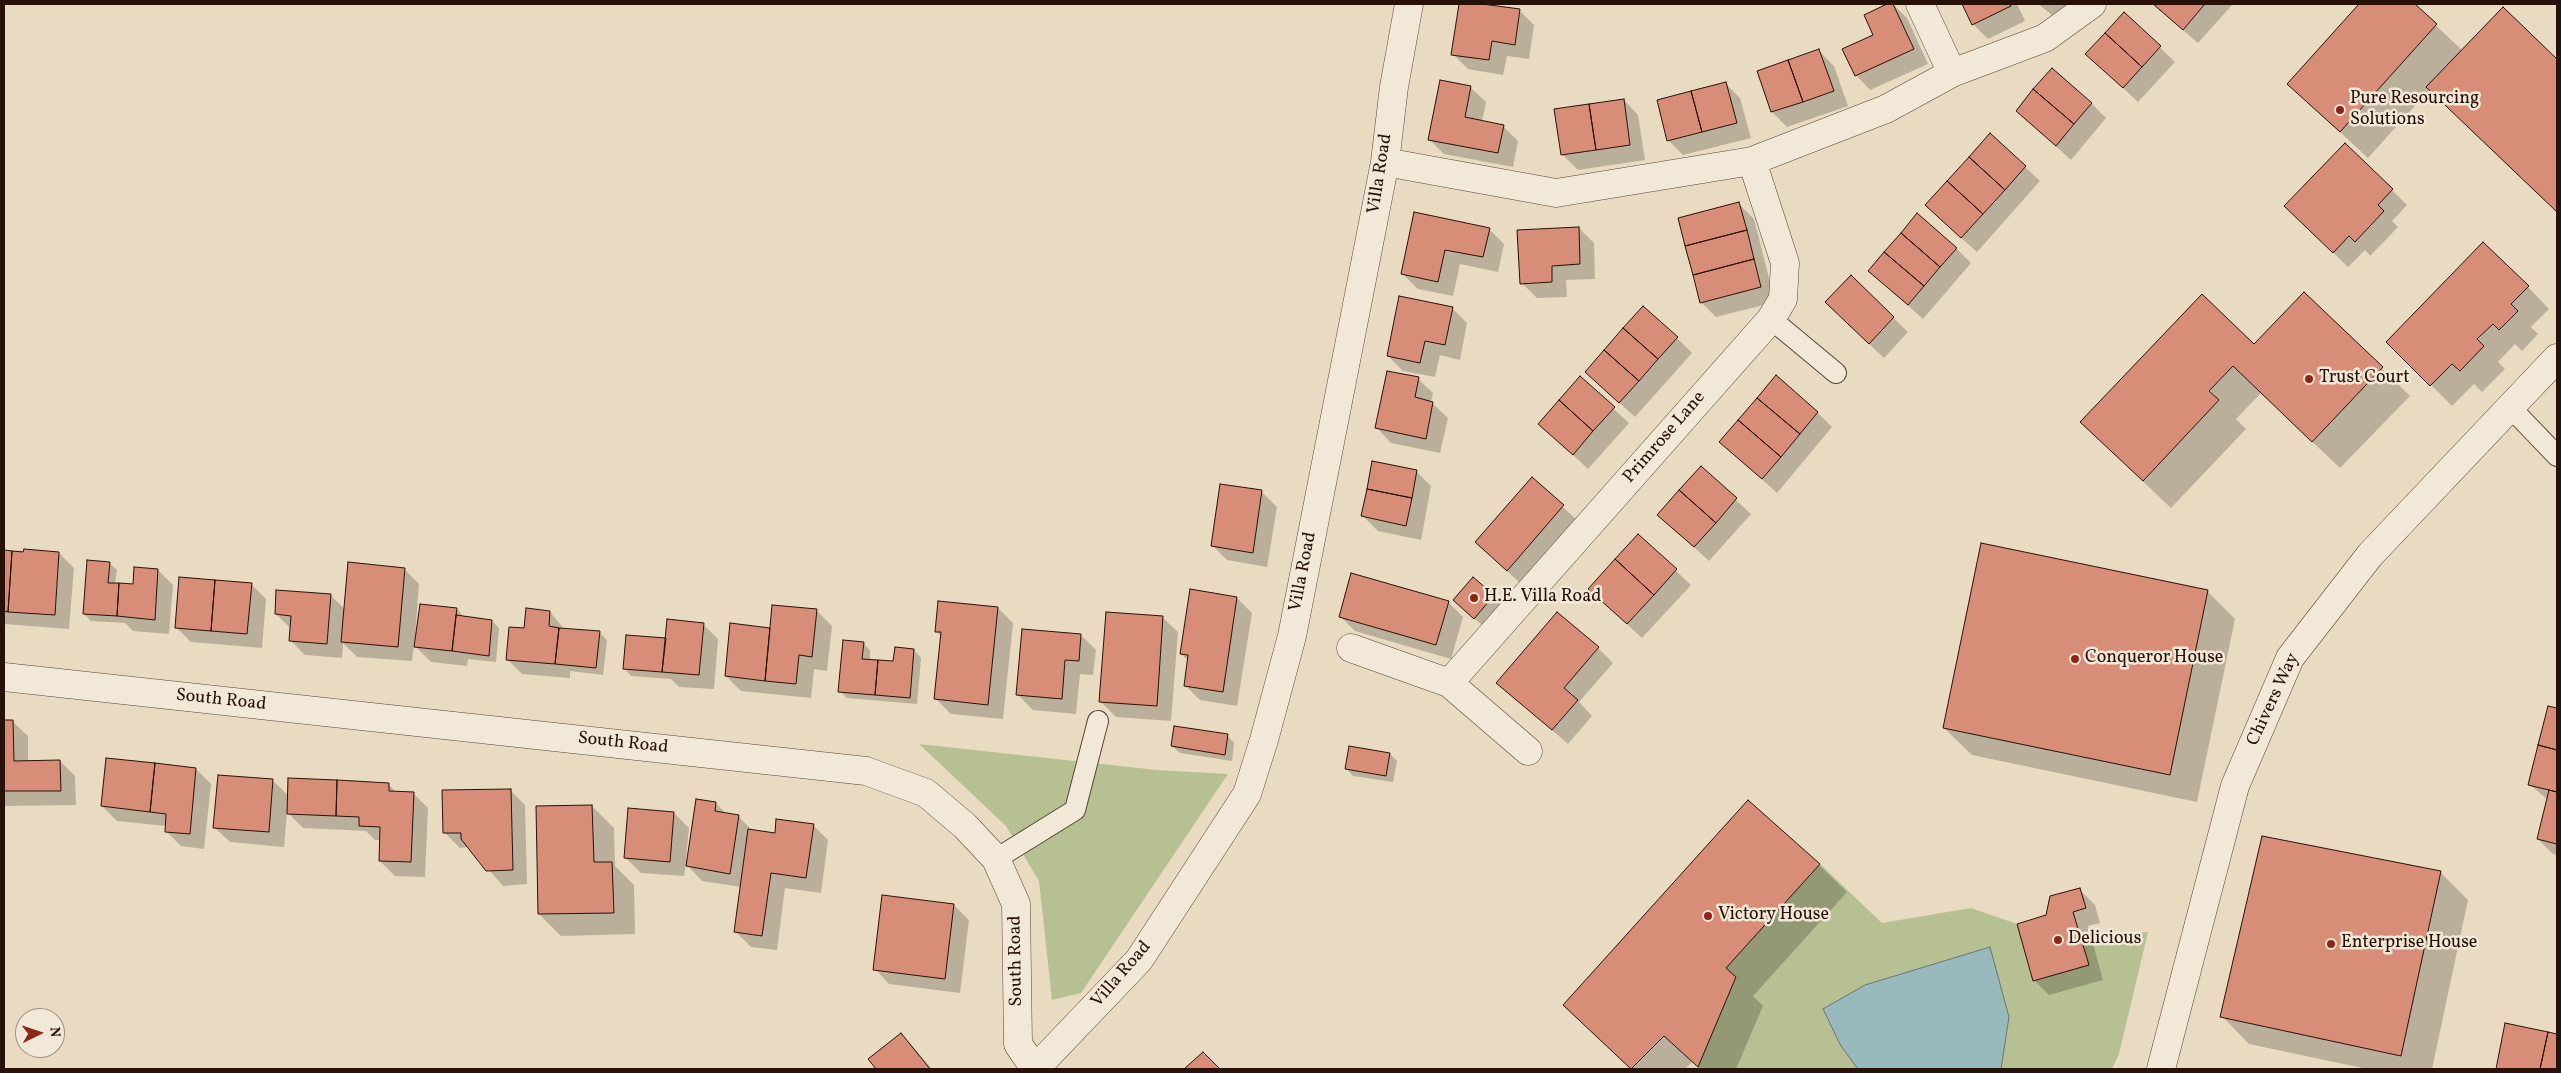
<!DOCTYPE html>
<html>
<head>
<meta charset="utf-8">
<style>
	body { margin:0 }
	#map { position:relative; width:2561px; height:1073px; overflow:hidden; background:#e9dbc1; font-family:Vollkorn,serif }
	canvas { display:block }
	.frame { position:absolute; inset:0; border:5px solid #271108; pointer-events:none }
	.north { position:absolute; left:15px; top:1008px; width:50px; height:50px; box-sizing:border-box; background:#f1e8d7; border:1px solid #a09284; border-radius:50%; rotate:86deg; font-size:14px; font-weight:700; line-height:20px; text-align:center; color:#271108 }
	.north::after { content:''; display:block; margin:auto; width:18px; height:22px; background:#8f2418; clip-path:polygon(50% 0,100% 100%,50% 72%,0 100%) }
</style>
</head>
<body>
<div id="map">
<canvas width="2561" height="1073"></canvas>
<div class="frame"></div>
<div class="north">N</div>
</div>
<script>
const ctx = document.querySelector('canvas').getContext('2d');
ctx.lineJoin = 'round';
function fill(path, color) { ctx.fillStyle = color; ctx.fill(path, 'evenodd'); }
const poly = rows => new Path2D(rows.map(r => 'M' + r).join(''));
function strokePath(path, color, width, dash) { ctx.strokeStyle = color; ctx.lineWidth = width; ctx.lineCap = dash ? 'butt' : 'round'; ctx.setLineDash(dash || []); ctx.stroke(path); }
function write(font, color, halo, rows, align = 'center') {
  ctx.font = font + ' Vollkorn,serif'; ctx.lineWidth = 5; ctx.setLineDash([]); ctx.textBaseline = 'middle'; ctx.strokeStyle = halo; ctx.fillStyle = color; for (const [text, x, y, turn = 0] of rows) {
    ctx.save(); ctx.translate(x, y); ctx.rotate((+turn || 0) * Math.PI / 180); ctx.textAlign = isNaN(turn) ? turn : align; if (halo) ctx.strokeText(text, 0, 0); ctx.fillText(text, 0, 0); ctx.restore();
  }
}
const green = poly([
	[919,744,1157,770,1228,774,1081,993,1052,1000,1039,881,1006,826],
	[1820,864,1882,923,1971,908,2017,924,2033,981,2089,965,2081,938,2148,932,2119,1054,2112,1069,1697,1069,1736,977,1726,968]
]);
const water = poly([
	[1990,947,2009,1017,2001,1069,1858,1069,1841,1046,1823,1009,1865,985,1990,947]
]);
const shadow = poly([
	[1460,4,1519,10,1534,25,1529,59,1507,56,1503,75,1468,69,1453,54],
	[1893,4,1907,18,1928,64,1870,90,1856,75,1874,35,1865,15],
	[1963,4,2017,4,2025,21,1988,39,1973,24],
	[2038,4,2069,4,2057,19],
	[2153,4,2233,4,2198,43],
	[2361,4,2413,4,2463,51,2503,9,2557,61,2557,212,2430,89,2368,158,2288,84],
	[2124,13,2175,62,2138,102,2102,68],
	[1819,51,1834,66,1848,106,1787,127,1772,112,1759,72],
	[1441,82,1471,88,1486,102,1482,122,1503,126,1518,141,1513,167,1444,154,1429,139],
	[1725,83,1740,98,1751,138,1683,155,1668,140],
	[1624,100,1638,115,1645,160,1578,170,1563,155,1556,110],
	[2092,104,2106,118,2071,160,2017,111],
	[1990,134,2040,181,1977,252,1941,220],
	[2345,144,2407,205,2392,221,2398,227,2370,256,2365,250,2348,267,2286,206],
	[1739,204,1754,219,1775,302,1716,317,1701,302],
	[1415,214,1489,229,1504,244,1498,272,1460,264,1453,296,1418,289,1403,274],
	[1579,228,1594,243,1595,279,1566,280,1567,297,1537,298,1522,283],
	[1956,248,1971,263,1923,319,1869,271],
	[1851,277,1908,332,1884,358,1841,317],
	[2528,287,2549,309,2531,327,2538,334,2522,351,2515,344,2498,362,2505,369,2482,392,2474,384,2452,406,2388,342],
	[2305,293,2410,396,2340,468,2261,393,2236,419,2246,429,2171,508,2109,449,2254,345],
	[1452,308,1467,323,1460,360,1440,355,1435,377,1403,371,1388,356],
	[1677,338,1692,353,1635,417,1601,386],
	[1580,378,1629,423,1588,469,1540,424],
	[1418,379,1433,393,1431,402,1448,418,1440,453,1391,443,1377,428],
	[1817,412,1832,427,1777,493,1721,442],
	[1701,468,1751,514,1709,561,1674,529],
	[1416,471,1431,486,1421,540,1378,531,1363,516],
	[1532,479,1578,521,1522,585,1476,542],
	[1221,485,1262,492,1277,507,1267,567,1227,560,1212,545],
	[1638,535,1691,585,1642,638,1604,603],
	[4,550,59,553,74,568,69,629,4,624],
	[109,563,117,570,115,584,134,586,158,570,173,585,169,634,133,631,125,623,91,621,84,614],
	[404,569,419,584,415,638,457,609,465,618,492,621,499,628,496,662,468,659,467,666,431,662,414,645,412,661,357,657,343,643,342,658,305,655,290,640,291,629,276,614,330,595,345,609],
	[1473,579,1501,603,1482,625,1462,608],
	[251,584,266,599,262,648,191,642,176,627],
	[2207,591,2235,619,2197,802,1972,755,1944,728],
	[1237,598,1252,613,1237,706,1200,700,1185,685,1189,661,1181,654],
	[1448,602,1463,617,1451,659,1355,631,1340,616],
	[998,608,1013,623,1003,719,951,714,936,699,942,637,936,631],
	[817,611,832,626,827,671,814,669,811,698,741,691,726,676,771,629],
	[550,612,564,629,600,633,607,640,603,675,570,671,570,678,522,674,507,659,525,629],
	[1163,618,1178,632,1171,721,1116,717,1101,702],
	[703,624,718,639,714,689,679,687,671,679,631,676,624,668,667,639],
	[1081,635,1096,650,1093,675,1080,674,1076,714,1033,710,1018,695],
	[863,643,870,650,870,660,894,662,914,650,921,658,917,704,847,698,840,691],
	[1598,648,1613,663,1579,702,1592,716,1568,744,1498,683],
	[2549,707,2557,709,2557,855,2553,854,2538,839,2548,800,2529,784],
	[4,722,13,722,28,736,28,762,60,761,75,776,76,805,4,806],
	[1227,735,1234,743,1232,761,1180,753,1172,746],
	[1390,754,1397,761,1393,782,1353,776,1346,768],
	[196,769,211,784,204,849,181,846,166,831,166,826,117,821,102,806],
	[273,781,289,796,388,784,397,793,413,793,428,808,425,877,395,876,380,861,381,840,375,840,366,831,303,828,287,812,284,847,230,842,215,828],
	[510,790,525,805,527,884,503,886,469,847,460,848,445,833],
	[716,803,727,815,738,816,753,831,776,834,813,825,828,840,821,893,785,888,777,950,751,947,736,932,742,887,702,881,686,864,684,876,641,873,626,858,674,813,689,828,686,859,688,859],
	[592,806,614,828,615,866,634,885,635,934,561,936,539,914],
	[1819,865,1847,892,1753,996,1763,1006,1736,1069,1700,1069,1692,1062,1685,1069,1631,1069,1592,1032],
	[2440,872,2468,900,2432,1069,2367,1069,2249,1044,2222,1016],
	[2080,890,2095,905,2100,923,2088,926,2103,980,2049,995,2034,980,2047,916],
	[954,905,969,920,960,993,889,984,875,969],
	[2506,1025,2557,1036,2557,1069,2497,1069],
	[901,1034,915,1049,932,1069,878,1069,870,1060]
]);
const building = poly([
	[1459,4,1482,4,1520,9,1515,45,1492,41,1489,60,1451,55,1459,4],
	[1887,4,1893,4,1914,49,1855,76,1842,49,1873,35,1864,15,1887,4],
	[1962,4,2010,4,2011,6,1972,25,1962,4],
	[2153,4,2203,4,2204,5,2183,30,2153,4],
	[2359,4,2415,4,2437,24,2340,132,2287,84,2359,4],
	[2503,7,2557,59,2557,212,2426,87,2503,7],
	[2124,12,2161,46,2142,67,2105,33,2124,12],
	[2105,33,2142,67,2123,88,2085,54,2105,33],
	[1819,49,1834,91,1803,102,1788,60,1819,49],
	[1788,60,1803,102,1771,112,1757,71,1788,60],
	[2052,68,2092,103,2074,124,2033,89,2052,68],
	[1440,80,1471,86,1465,117,1504,125,1498,153,1428,140,1440,80],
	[1726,82,1737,123,1702,132,1691,91,1726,82],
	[2033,89,2074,124,2056,146,2016,111,2033,89],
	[1691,91,1702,132,1667,141,1657,100,1691,91],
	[1624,99,1630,145,1596,150,1589,104,1624,99],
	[1589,104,1596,150,1561,155,1554,109,1589,104],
	[1990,133,2026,166,2005,190,1969,157,1990,133],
	[2345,143,2393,189,2378,205,2384,211,2355,242,2349,236,2333,253,2284,206,2345,143],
	[1969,157,2005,190,1983,214,1947,181,1969,157],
	[1947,181,1983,214,1961,238,1925,205,1947,181],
	[1739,202,1747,230,1685,246,1678,218,1739,202],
	[1414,212,1490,228,1483,257,1445,250,1438,282,1401,274,1414,212],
	[1917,213,1957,248,1940,267,1901,233,1917,213],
	[1579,227,1580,264,1552,266,1552,282,1520,284,1517,230,1579,227],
	[1747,230,1754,259,1693,275,1685,246,1747,230],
	[1901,233,1940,267,1924,286,1884,252,1901,233],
	[2483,242,2529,286,2511,304,2518,311,2499,330,2493,324,2477,339,2484,346,2460,371,2452,364,2430,386,2386,342,2483,242],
	[1884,252,1924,286,1908,305,1868,271,1884,252],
	[1754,259,1761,287,1700,303,1693,275,1754,259],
	[1851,275,1894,317,1869,344,1825,302,1851,275],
	[2304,292,2383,367,2312,442,2233,366,2209,391,2219,400,2143,481,2080,422,2202,294,2254,344,2304,292],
	[1399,296,1453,307,1445,345,1425,341,1420,363,1387,356,1399,296],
	[1643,306,1678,337,1658,359,1623,328,1643,306],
	[1623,328,1658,359,1639,381,1604,350,1623,328],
	[1604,350,1639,381,1619,403,1585,372,1604,350],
	[1387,371,1419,377,1415,397,1433,402,1426,439,1375,428,1387,371],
	[1776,375,1818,412,1800,434,1757,398,1776,375],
	[1580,376,1615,407,1593,431,1559,400,1580,376],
	[1757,398,1800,434,1781,457,1738,420,1757,398],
	[1559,400,1593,431,1573,455,1538,424,1559,400],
	[1738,420,1781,457,1762,479,1719,442,1738,420],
	[1372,461,1417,470,1412,498,1367,489,1372,461],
	[1701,466,1737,498,1716,523,1679,490,1701,466],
	[1532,477,1564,505,1507,571,1475,542,1532,477],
	[1220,484,1262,490,1253,553,1211,546,1220,484],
	[1367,489,1412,498,1406,526,1361,516,1367,489],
	[1679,490,1716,523,1694,547,1657,515,1679,490],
	[1638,534,1677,569,1654,595,1615,559,1638,534],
	[1981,543,2208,590,2170,775,1943,728,1981,543],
	[24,549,59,552,55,615,8,612,12,551,23,552,24,549],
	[4,550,12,551,8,612,4,611,4,550],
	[1615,559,1654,595,1627,624,1588,589,1615,559],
	[87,560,110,562,108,583,119,583,117,616,83,614,87,560],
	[348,562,405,568,398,647,341,642,348,562],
	[134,567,158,569,155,620,117,616,119,583,133,584,134,567],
	[1351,573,1449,601,1436,645,1339,617,1351,573],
	[179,577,215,580,211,631,175,628,179,577],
	[1473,577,1494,595,1474,619,1453,600,1473,577],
	[215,580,252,583,247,634,211,631,215,580],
	[1190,589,1237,597,1223,692,1184,686,1188,655,1180,654,1190,589],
	[276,590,331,594,327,644,289,641,291,616,275,614,276,590],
	[938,601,998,607,988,705,934,699,941,632,935,632,938,601],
	[420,604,457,608,452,651,414,647,420,604],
	[772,605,817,609,812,657,799,655,796,684,765,681,772,605],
	[526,608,550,611,549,626,559,628,555,664,506,660,509,627,524,628,526,608],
	[1106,612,1163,616,1157,706,1099,702,1106,612],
	[1557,612,1599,647,1564,688,1578,700,1552,730,1496,683,1557,612],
	[456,615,492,620,489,656,452,651,456,615],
	[667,619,704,623,699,675,662,672,667,619],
	[730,623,770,628,765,681,725,676,730,623],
	[559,628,600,631,596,668,555,664,559,628],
	[1022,629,1081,634,1079,661,1065,660,1062,699,1016,695,1022,629],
	[626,635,666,638,662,672,623,669,626,635],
	[843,640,864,642,862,659,878,660,875,695,838,692,843,640],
	[895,647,914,649,910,698,875,695,878,660,893,661,895,647],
	[2548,706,2557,708,2557,750,2538,745,2548,706],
	[4,720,13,720,14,761,60,760,61,791,4,791,4,720],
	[1174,726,1228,734,1225,755,1171,746,1174,726],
	[2538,745,2557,750,2557,792,2528,785,2538,745],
	[1349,746,1390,753,1386,776,1345,769,1349,746],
	[106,758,155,763,150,812,101,806,106,758],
	[155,763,196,768,190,834,165,832,166,814,150,812,155,763],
	[218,775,273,779,269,832,213,828,218,775],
	[288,778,337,780,336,816,287,814,288,778],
	[337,780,389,783,389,791,414,792,411,862,379,861,380,827,359,826,359,817,336,816,337,780],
	[511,789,513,870,486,871,461,839,461,833,443,833,442,790,511,789],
	[2549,790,2557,792,2557,844,2537,839,2549,790],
	[696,799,716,802,715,811,739,815,730,874,686,866,696,799],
	[1748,800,1820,864,1726,968,1736,977,1698,1067,1664,1036,1631,1069,1563,1005,1748,800],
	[592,805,594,862,612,862,614,913,538,914,536,806,592,805],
	[628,808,674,812,670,862,624,858,628,808],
	[776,819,814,824,806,878,771,873,762,936,734,932,748,829,775,833,776,819],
	[2262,836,2441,871,2401,1056,2220,1017,2262,836],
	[2080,888,2086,908,2073,912,2089,965,2033,981,2017,924,2046,915,2050,896,2080,888],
	[882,895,954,904,945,979,873,970,882,895],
	[2505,1023,2548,1032,2540,1069,2496,1069,2505,1023],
	[2548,1032,2557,1034,2557,1069,2540,1069,2548,1032],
	[901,1033,930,1069,876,1069,868,1059,901,1033],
	[1203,1052,1220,1069,1184,1069,1203,1052]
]);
const lane = poly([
	[1771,319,1836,373],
	[2511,408,2557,456],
	[996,859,1075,810,1098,721]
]);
const street = poly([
	[1920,4,1952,73],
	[1385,162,1556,193,1752,161,1886,109,1952,73,2045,38,2092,4],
	[1351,648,1449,683,1528,751],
	[4,677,866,771,926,793,965,826,996,859,1016,904,1018,1044,1035,1069],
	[1449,683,1771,319,1783,299,1785,263,1752,161],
	[1035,1069,1139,960,1247,794,1264,740,1292,636,1385,162,1394,87,1409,4],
	[2161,1069,2235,786,2290,658,2370,555,2557,358]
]);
const markers = [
	[2340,110,5,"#8f2418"],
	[2309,379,5,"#8f2418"],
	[1474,598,5,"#8f2418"],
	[2075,659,5,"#8f2418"],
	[1708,916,5,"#8f2418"],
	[2058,940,5,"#8f2418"],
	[2331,944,5,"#8f2418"]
];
const poiNames = [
	["Pure Resourcing",2350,100],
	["Solutions",2350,121],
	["Trust Court",2319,379],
	["H.E. Villa Road",1484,598],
	["Conqueror House",2085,659],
	["Victory House",1718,916],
	["Delicious",2068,940],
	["Enterprise House",2341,944]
];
const streetNames = [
	["Villa Road",1381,174,-81],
	["Primrose Lane",1665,438,-49],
	["Villa Road",1304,572,-79],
	["Chivers Way",2274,700,-65],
	["South Road",221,701,6],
	["South Road",623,744,6],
	["South Road",1017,961,-91],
	["Villa Road",1122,975,-49]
];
fill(green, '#b7c092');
fill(water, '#9ab9bc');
strokePath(water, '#6c7674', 1);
fill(shadow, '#0003');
fill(building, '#d88d78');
strokePath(building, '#271108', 1);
strokePath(lane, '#584436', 22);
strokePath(street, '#584436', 29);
strokePath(lane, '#f1e8d7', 20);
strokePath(street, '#f1e8d7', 28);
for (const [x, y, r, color] of markers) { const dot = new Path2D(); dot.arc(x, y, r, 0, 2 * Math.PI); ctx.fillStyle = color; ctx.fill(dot); strokePath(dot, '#f1e8d7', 2); }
write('18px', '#271108', '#f1e8d7', poiNames, 'left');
write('18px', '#271108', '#f1e8d7', streetNames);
</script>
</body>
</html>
